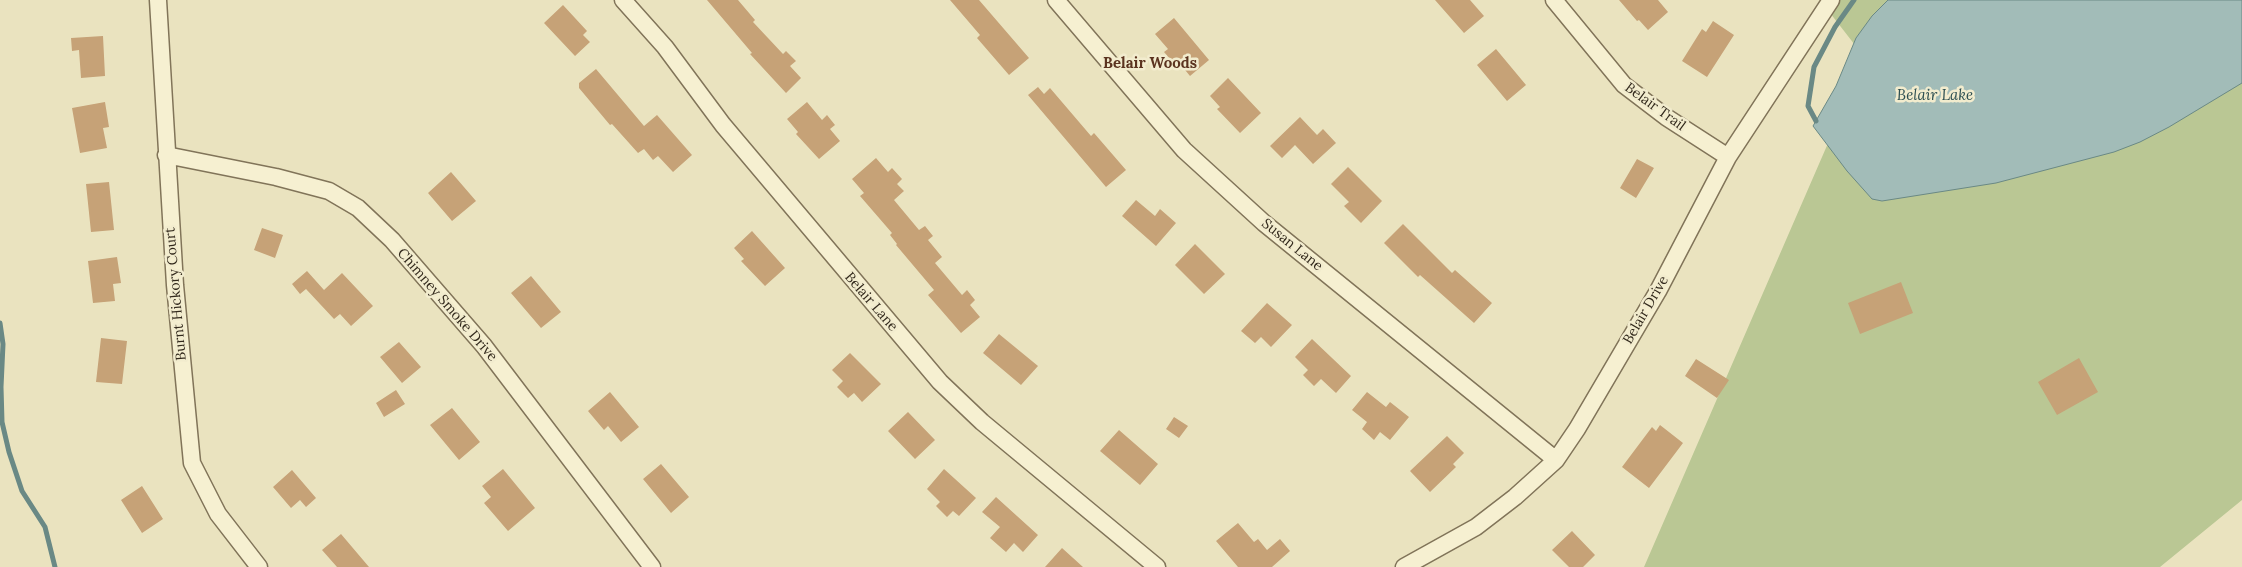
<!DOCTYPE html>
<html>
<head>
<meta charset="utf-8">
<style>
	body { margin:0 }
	canvas { display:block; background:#eae3bf }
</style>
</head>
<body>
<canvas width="2242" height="567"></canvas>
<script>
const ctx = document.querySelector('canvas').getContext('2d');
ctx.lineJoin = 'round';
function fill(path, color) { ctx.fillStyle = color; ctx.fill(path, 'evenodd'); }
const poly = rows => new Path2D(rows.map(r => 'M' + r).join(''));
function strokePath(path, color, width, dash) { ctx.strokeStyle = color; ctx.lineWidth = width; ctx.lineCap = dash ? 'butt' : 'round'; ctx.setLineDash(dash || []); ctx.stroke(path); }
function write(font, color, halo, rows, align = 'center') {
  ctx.font = font + ' Lora,serif'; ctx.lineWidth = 5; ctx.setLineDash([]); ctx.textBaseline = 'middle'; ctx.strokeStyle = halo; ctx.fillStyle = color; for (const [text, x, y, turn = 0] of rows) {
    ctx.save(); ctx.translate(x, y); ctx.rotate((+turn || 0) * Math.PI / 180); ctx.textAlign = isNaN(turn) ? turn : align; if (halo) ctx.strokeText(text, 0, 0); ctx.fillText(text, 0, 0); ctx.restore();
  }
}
const green = poly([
	[1820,0,2242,0,2242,500,2160,567,1644,567,1865,58]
]);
const water = poly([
	[1888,0,2242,0,2242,83,2169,127,2140,142,2114,152,1996,183,1882,201,1872,199,1847,171,1813,126,1836,86,1856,38,1872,16,1888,0]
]);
const stream = poly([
	[1816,121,1808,106,1814,67,1835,27,1854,0],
	[0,323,3,344,1,387,2,422,9,452,22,491,45,527,55,567]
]);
const building = poly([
	[707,0,738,0,755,20,753,22,783,54,786,51,796,61,790,66,801,78,786,93,750,54,752,53],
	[950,0,979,0,1029,58,1009,75,977,38,980,35],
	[1435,0,1470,0,1484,16,1464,33],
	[1619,0,1658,0,1668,12,1648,30,1639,20,1637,21],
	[563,5,587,31,583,35,590,42,575,56,544,23],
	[1174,18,1209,60,1190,76,1181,65,1178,68,1164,52,1168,49,1155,34],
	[1713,21,1734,35,1707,77,1682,61,1702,29,1706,32],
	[103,36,105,76,81,78,79,50,72,51,71,38],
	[1496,49,1526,85,1507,101,1477,65],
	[596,69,644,126,657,115,692,155,673,172,658,156,653,160,644,149,638,153,612,124,610,125,579,88,579,83],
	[1228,78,1261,113,1240,133,1217,109,1220,107,1210,96],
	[1038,87,1044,94,1050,88,1091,136,1094,133,1126,170,1106,187,1028,95],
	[105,102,109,127,103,128,107,148,80,153,72,108],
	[807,102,822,120,827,115,835,125,830,129,840,141,819,159,796,134,798,132,787,119],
	[1300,117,1317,135,1323,129,1336,143,1313,164,1295,145,1282,158,1270,146],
	[876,158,888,172,892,168,902,179,897,184,904,191,894,200,919,230,925,226,933,236,928,240,942,257,935,263,962,295,967,290,975,300,970,305,980,317,961,333,928,295,934,290,896,245,897,244,890,235,892,233,860,196,864,193,852,179],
	[1637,159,1654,168,1636,198,1620,188],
	[1348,167,1382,201,1361,223,1344,206,1349,202,1331,184],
	[451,172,476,201,452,221,428,193],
	[109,182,114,230,91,232,86,184],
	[1136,200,1155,216,1160,209,1176,223,1156,246,1122,216],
	[1403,224,1452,273,1455,270,1492,303,1474,323,1420,275,1418,277,1384,243],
	[262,228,283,235,275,258,254,250],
	[752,231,785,268,765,286,741,261,744,259,734,248],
	[1195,244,1225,274,1204,294,1175,265],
	[117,257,121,283,113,284,115,301,93,303,88,261],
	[307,271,324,290,342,273,373,306,351,326,340,314,334,319,306,289,300,294,292,284],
	[531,276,561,312,541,328,511,293],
	[1901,282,1913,313,1860,334,1848,303],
	[1267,303,1292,325,1271,347,1261,337,1255,343,1241,331],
	[999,334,1038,366,1021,385,983,353],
	[101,338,127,341,122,384,96,382],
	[1312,339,1351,376,1336,393,1321,379,1314,386,1303,375,1308,370,1295,357],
	[399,342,421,367,402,383,380,357],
	[850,353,881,384,862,402,854,393,848,398,837,387,843,381,832,370],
	[2079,358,2098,392,2057,415,2038,382],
	[1696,359,1729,380,1717,398,1685,376],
	[396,390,405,404,384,417,376,403],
	[610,392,639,427,621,442,608,426,604,430,588,411],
	[1367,392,1386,407,1390,402,1409,417,1390,440,1380,432,1374,440,1362,429,1367,422,1352,410],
	[452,408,480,442,459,460,430,425],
	[908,412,935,440,915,459,888,431],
	[1174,417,1188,426,1179,438,1166,429],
	[1660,425,1683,443,1649,488,1622,467,1652,427,1656,431],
	[1119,430,1158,464,1140,485,1100,451],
	[1447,436,1464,453,1453,464,1456,467,1430,492,1410,471],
	[661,464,689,497,671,513,643,479],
	[503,469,535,508,508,531,484,503,491,497,482,486],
	[944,469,976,498,959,516,953,511,947,517,936,506,940,502,927,489],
	[292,470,316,498,306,507,300,500,291,508,273,487],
	[142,486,163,519,142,533,121,500],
	[996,497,1038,535,1023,552,1014,543,1006,552,990,538,1000,527,982,512],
	[1238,523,1254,542,1258,539,1267,550,1280,539,1290,551,1272,567,1238,567,1216,541],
	[1572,531,1595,555,1583,567,1569,567,1552,550],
	[341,534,369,567,337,567,322,550],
	[1062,548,1083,567,1045,567]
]);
const minor = poly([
	[158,0,175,285,192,463,218,514,259,567],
	[623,0,665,47,723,125,940,382,982,422,1157,567],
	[1056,0,1184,150,1264,223,1556,460],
	[1554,0,1624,85,1666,117,1728,157],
	[166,155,276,177,329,191,358,208,392,240,484,346,652,567],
	[1404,567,1476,527,1515,497,1556,460,1577,429,1658,291,1728,157,1831,0]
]);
const streetNames = [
	["Belair Trail",1655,107,36],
	["Susan Lane",1292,245,39],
	["Burnt Hickory Court",176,294,-95],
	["Belair Lane",871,302,49],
	["Chimney Smoke Drive",447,305,49],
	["Belair Drive",1646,310,-60]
];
const neighbourhoodNames = [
	["Belair Woods",1150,64]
];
const waterNames = [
	["Belair Lake",1935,96]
];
fill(green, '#bac794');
fill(water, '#a2bcb8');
strokePath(water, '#6a8985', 1);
strokePath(stream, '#6a8985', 5);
fill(building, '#c6a277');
strokePath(minor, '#817459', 19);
strokePath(minor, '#f6f0d1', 16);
write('14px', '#32291c', '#f2ecce', streetNames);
write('bold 15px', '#5b331f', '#f2ecce', neighbourhoodNames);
write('italic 15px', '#2c4e51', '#f2ecce', waterNames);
</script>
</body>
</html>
